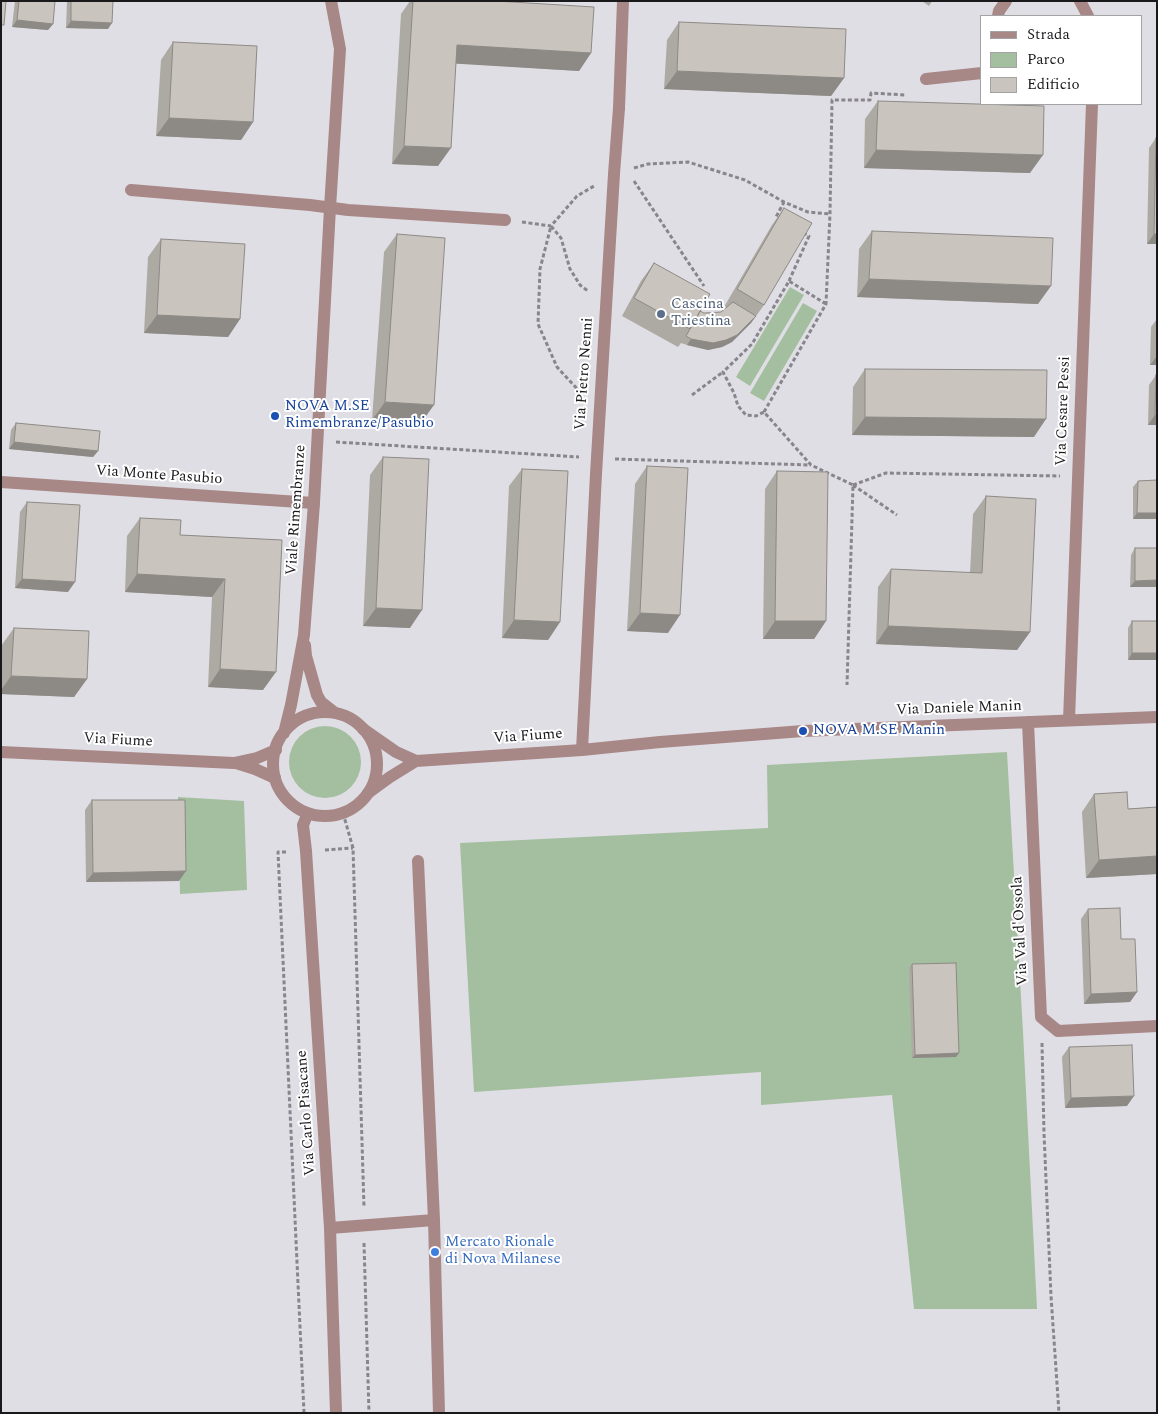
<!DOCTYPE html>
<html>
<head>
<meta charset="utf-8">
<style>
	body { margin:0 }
	#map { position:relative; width:1158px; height:1414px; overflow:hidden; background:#e0dee5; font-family:Spectral,serif }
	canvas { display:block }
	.frame { position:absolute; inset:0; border:2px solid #19181b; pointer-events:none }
	.legend { position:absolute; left:980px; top:15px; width:162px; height:90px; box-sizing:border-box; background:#fff; border:1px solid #a3a3a4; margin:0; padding:6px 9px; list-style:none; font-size:15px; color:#19181b }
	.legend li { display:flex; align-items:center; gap:10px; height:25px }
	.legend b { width:25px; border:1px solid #a3a3a4 }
</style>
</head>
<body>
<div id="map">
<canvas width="1158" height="1414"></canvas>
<div class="frame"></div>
<ul class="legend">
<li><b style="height:6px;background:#a88787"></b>Strada</li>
<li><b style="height:14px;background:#a3bf9f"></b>Parco</li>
<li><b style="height:14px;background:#c9c4be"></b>Edificio</li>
</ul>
</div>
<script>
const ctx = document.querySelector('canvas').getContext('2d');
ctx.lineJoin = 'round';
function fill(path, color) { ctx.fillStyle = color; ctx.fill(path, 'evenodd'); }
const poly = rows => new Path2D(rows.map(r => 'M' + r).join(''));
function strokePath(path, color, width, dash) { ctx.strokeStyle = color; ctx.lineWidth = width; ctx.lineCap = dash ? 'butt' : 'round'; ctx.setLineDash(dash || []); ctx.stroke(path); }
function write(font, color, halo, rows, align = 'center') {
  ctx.font = font + ' Spectral,serif'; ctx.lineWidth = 4; ctx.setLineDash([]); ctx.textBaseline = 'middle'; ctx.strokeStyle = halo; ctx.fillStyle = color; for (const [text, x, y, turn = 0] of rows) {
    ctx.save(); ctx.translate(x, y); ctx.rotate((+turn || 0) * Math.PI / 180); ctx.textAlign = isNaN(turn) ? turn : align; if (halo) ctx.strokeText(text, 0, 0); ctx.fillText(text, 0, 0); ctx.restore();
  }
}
const green = poly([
	[790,287,804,295,750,386,736,377],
	[803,303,817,311,764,401,750,393],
	'289 762a36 36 0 1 1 72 0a36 36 0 1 1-72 0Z',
	[1007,752,1023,1032,1037,1309,914,1309,892,1095,761,1105,761,1072,474,1092,460,843,768,828,767,765],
	[178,797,244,801,247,890,180,894]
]);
const path = poly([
	[634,168,648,164,688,162,745,180,784,202,808,212,830,214],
	[634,181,704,286],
	[781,220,776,217,784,202],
	[522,222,551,226,577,196,594,186],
	[789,281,809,236,803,233],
	[826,304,789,281,752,344,723,372,734,393,738,406,746,415,756,416,764,412,811,465,853,485,847,685],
	[581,393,557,367,538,324,540,269,551,226,561,238,570,269,580,285,588,291],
	[692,395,723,372],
	[764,412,826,304,830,214,832,100,870,100,871,93,905,95],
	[336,442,579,457],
	[615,459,811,465],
	[853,485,886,473,1060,476],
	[853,485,897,515],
	[343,813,353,848,364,1207],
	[325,850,353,848],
	[286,852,278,852,304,1413],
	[1042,1043,1044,1133,1051,1296,1059,1413],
	[364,1243,369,1413]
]);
const service = poly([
	[131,190,310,205,348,210,505,220],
	[418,861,434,1220,439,1413],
	[330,1228,434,1220]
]);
const pedestrian = poly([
	[596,474,614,174,619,108]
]);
const minor = poly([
	[1080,1,1088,16],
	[998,16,999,11,1006,1],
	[926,79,982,73],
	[619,108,623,1],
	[1,482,314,503],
	[1069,720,1092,104],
	[1028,722,1041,1017,1058,1031,1157,1026],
	[363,729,396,752,416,761],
	[582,750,596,474],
	[1,752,234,763,257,758,276,750],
	[236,763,255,769,275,778],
	[368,793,390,777,416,761,582,750,660,742,803,731,1157,717]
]);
const tertiary = poly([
	[305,645,306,656,317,695,321,702,335,713],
	'273 764a52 52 0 1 1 104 0a52 52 0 1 1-104 0Z',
	[284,733,291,705,304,635,314,503,330,208,340,49,331,1],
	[308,813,303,825,306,851,330,1228,336,1413]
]);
const wall = poly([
	[15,1,55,1,53,24,48,30,12,27],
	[67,1,113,1,108,29,66,28],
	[410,1,496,1,591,53,579,71,456,63,438,166,392,164,401,14],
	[922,1,932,1,929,6],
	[679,22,844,78,831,96,664,89,667,40],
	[173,42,253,122,241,140,156,136,161,60],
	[878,101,1030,173,864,168,865,119],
	[1156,138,1157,244,1147,244,1149,148],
	[784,208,764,305,751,323,732,342,722,347,708,350,687,345,681,343,678,347,622,316,641,281,654,263,700,311,704,313,721,312,726,308,724,307,772,225],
	[872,231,1038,304,857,297,859,249],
	[397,234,421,423,372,420,384,252],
	[161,239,240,319,228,337,144,333,148,257],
	[1157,319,1157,365,1150,365,1151,327],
	[865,369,1034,437,852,435,853,387],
	[1156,375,1157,425,1148,425,1149,385],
	[16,423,98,451,93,457,9,449,11,430],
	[383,457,410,628,363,626,370,475],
	[647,466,668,633,627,631,635,484],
	[522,469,560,622,548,640,502,638,509,486],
	[777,471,826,621,814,639,763,639,765,489],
	[1157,480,1157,519,1133,519,1133,487,1138,481],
	[986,496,1030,632,1017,650,876,644,878,587,891,569,970,573,973,514],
	[27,502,68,592,15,588,20,512],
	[140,518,180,535,282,540,263,690,208,687,212,597,125,592,127,536],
	[1135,548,1157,548,1157,587,1130,587,1131,555],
	[1132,621,1157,621,1128,660,1128,628],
	[14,628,87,679,74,697,1,694,1,646],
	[1094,794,1128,809,1157,807,1157,874,1086,878,1082,812],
	[92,800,179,881,86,882,85,810],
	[1088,909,1121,939,1137,992,1130,1002,1084,1004,1081,919],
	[912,964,959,1053,956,1057,912,1058,909,968],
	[1069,1047,1127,1106,1065,1108,1062,1057]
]);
const shadedWall = poly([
	[17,20,53,24,48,30,12,27],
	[71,21,112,23,108,29,66,28],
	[457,45,591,53,579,71,445,63],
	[677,71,844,78,831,96,664,89],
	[169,118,253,122,241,140,156,136],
	[404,146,451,148,438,166,392,164],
	[876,150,1043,155,1030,173,864,168],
	[1154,234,1157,234,1157,244,1147,244],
	[869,279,1051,286,1038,304,857,297],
	[157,315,240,319,228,337,144,333],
	[756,316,751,323,732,342,722,347,708,350,687,345,691,339],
	[1157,356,1157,365,1150,365],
	[385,402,434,405,421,423,372,420],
	[1155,415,1157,415,1157,425,1148,425],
	[865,417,1046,419,1034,437,852,435],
	[14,442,98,451,93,457,9,449],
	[1137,513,1157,513,1157,519,1133,519],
	[137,574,225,579,212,597,125,592],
	[22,579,75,582,68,592,15,588],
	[1157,580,1157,587,1130,587,1135,581],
	[376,608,422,610,410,628,363,626],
	[640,613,680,615,668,633,627,631],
	[514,620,560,622,548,640,502,638],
	[775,621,826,621,814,639,763,639],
	[888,626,1030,632,1017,650,876,644],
	[1132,653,1157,653,1157,660,1128,660],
	[220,669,276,672,263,690,208,687],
	[11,676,87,679,74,697,1,694,1,690],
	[1157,856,1157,874,1086,878,1099,860],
	[186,871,179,881,86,882,93,873],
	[1137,992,1130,1002,1084,1004,1091,994],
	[959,1053,956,1057,912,1058,915,1055],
	[1134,1096,1127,1106,1065,1108,1071,1098]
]);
const building = poly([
	[1,1,6,1,4,25,1,25,1,1],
	[19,1,55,1,53,24,17,20,19,1],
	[71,1,113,1,112,23,71,21,71,1],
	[413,1,496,1,594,7,591,53,457,45,451,148,404,146,413,1],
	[679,22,846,29,844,78,677,71,679,22],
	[173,42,257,46,253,122,169,118,173,42],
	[878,101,1044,106,1043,155,876,150,878,101],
	[1156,138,1157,138,1157,234,1154,234,1156,138],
	[784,208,812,223,764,305,737,289,784,208],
	[872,231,1053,238,1051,286,869,279,872,231],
	[397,234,445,238,434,405,385,402,397,234],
	[161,239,245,244,240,319,157,315,161,239],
	[654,263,710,294,690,329,634,298,654,263],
	[733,302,756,316,737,335,726,340,713,343,691,339,686,336,690,329,700,311,704,313,721,312,733,302],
	[865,369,1047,370,1046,419,865,417,865,369],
	[1156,375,1157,375,1157,415,1155,415,1156,375],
	[16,423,100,431,98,451,14,442,16,423],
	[383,457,429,459,422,610,376,608,383,457],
	[647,466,688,468,680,615,640,613,647,466],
	[522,469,568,471,560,622,514,620,522,469],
	[777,471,828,472,826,621,775,621,777,471],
	[1157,480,1157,513,1137,513,1138,481,1157,480],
	[986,496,1036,499,1030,632,888,626,891,569,982,573,986,496],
	[27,502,80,505,75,582,22,579,27,502],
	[140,518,181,520,180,535,282,540,276,672,220,669,225,579,137,574,140,518],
	[1135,548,1157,548,1157,580,1135,581,1135,548],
	[1132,621,1157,621,1157,653,1132,653,1132,621],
	[14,628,89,631,87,679,11,676,14,628],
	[1127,792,1128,809,1157,807,1157,856,1099,860,1094,794,1127,792],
	[92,800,185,800,186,871,93,873,92,800],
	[1120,908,1121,939,1135,939,1137,992,1091,994,1088,909,1120,908],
	[956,963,959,1053,915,1055,912,964,956,963],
	[1132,1045,1134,1096,1071,1098,1069,1047,1132,1045]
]);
const markers = [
	[661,314,5,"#5c6f8a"],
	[275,416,5,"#1a4fb4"],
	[803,731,5,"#1a4fb4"],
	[435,1252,5,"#3f7fe0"]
];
const serviceNames = [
	["Cascina",671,305],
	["Triestina",671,322]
];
const streetNames = [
	["Via Pietro Nenni",585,374,-86],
	["Via Cesare Pessi",1064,411,-88],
	["Via Monte Pasubio",159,476,4],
	["Viale Rimembranze",297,510,-86],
	["Via Daniele Manin",959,709,-2],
	["Via Fiume",528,737,-4],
	["Via Fiume",118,741,3],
	["Via Val d'Ossola",1021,931,-93],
	["Via Carlo Pisacane",307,1113,-94]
];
const transitNames = [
	["NOVA M.SE",285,407],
	["Rimembranze/Pasubio",285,424],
	["NOVA M.SE Manin",813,731]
];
const shopNames = [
	["Mercato Rionale",445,1243],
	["di Nova Milanese",445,1260]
];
fill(green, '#a3bf9f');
strokePath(path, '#88868c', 3, [4, 2.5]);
strokePath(service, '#a88787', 12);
strokePath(pedestrian, '#a88787', 12);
strokePath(minor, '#a88787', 12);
strokePath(tertiary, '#a88787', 12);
fill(wall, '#ada9a3');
fill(shadedWall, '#8d8985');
fill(building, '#c9c4be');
strokePath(building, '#8d8985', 1);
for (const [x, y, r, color] of markers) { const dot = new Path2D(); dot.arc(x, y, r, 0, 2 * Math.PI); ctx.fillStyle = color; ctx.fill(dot); strokePath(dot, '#fff', 2); }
write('15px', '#4e5e75', '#fff', serviceNames, 'left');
write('15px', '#19181b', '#fff', streetNames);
write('15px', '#164399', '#fff', transitNames, 'left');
write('15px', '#366cbe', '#fff', shopNames, 'left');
</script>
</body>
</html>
